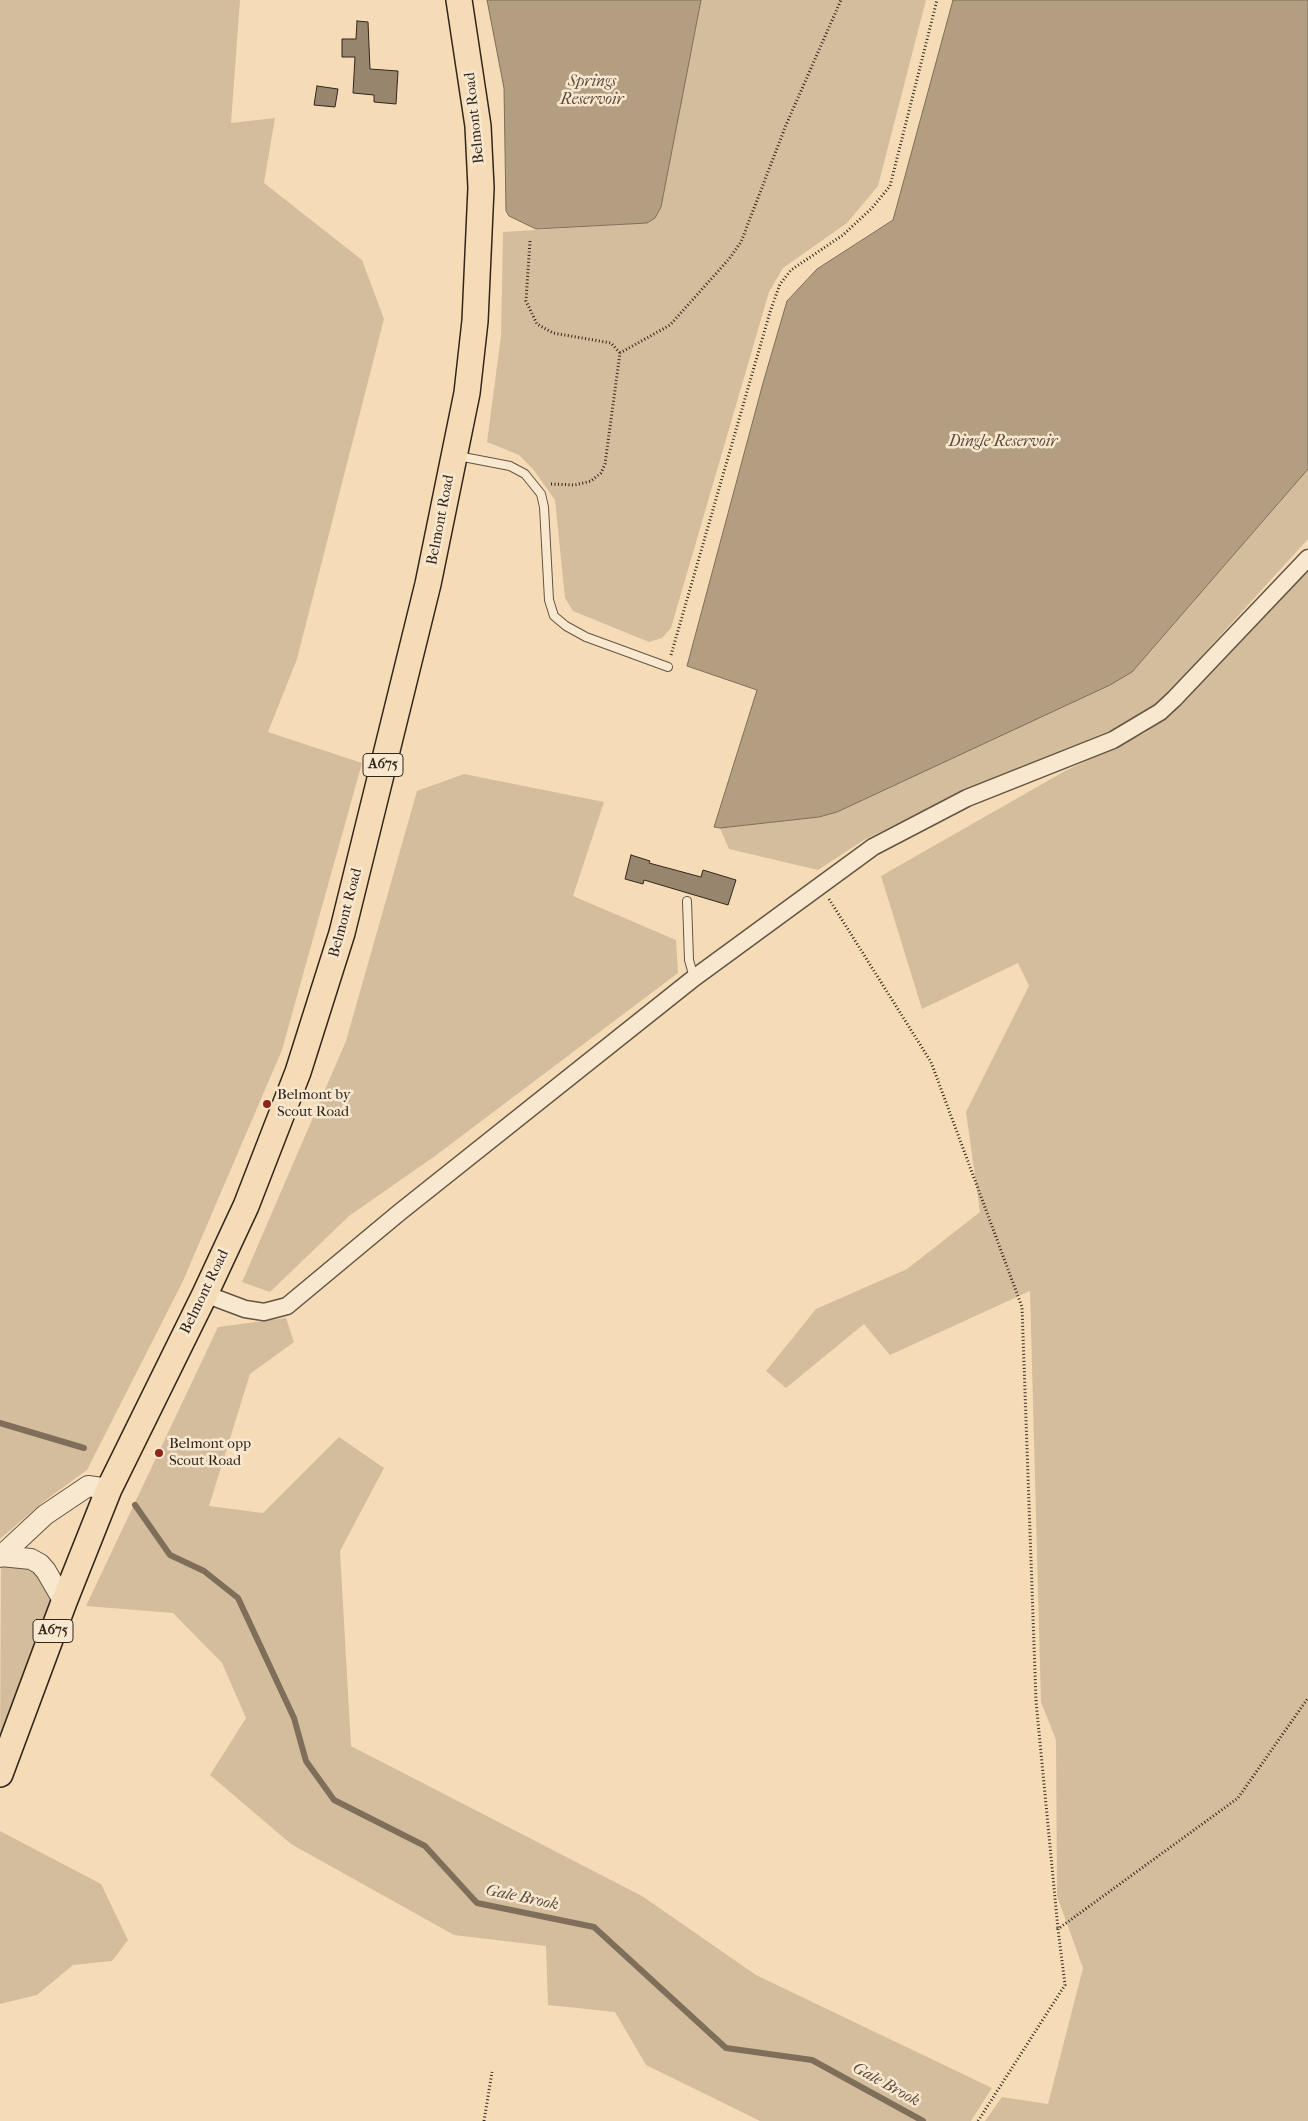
<!DOCTYPE html>
<html>
<head>
<meta charset="utf-8">
<style>
	body { margin:0 }
	canvas { display:block; background:#f5dcb7 }
</style>
</head>
<body>
<canvas width="1308" height="2121"></canvas>
<script>
const ctx = document.querySelector('canvas').getContext('2d');
ctx.lineJoin = 'round';
function fill(path, color) { ctx.fillStyle = color; ctx.fill(path, 'evenodd'); }
const poly = rows => new Path2D(rows.map(r => 'M' + r).join(''));
function strokePath(path, color, width, dash) { ctx.strokeStyle = color; ctx.lineWidth = width; ctx.lineCap = dash ? 'butt' : 'round'; ctx.setLineDash(dash || []); ctx.stroke(path); }
function write(font, color, halo, rows, align = 'center') {
  ctx.font = font + ' "IM FELL French Canon",serif'; ctx.lineWidth = 5; ctx.setLineDash([]); ctx.textBaseline = 'middle'; ctx.strokeStyle = halo; ctx.fillStyle = color; for (const [text, x, y, turn = 0] of rows) {
    ctx.save(); ctx.translate(x, y); ctx.rotate((+turn || 0) * Math.PI / 180); ctx.textAlign = isNaN(turn) ? turn : align; if (halo) ctx.strokeText(text, 0, 0); ctx.fillText(text, 0, 0); ctx.restore();
  }
}
const green = poly([
	[0,0,240,0,231,123,275,118,264,183,362,260,384,319,297,659,268,732,362,763,282,1050,183,1281,87,1470,43,1502,0,1539],
	[701,0,926,0,878,186,847,223,783,268,769,292,671,628,662,638,649,642,573,611,565,598,555,500,533,469,519,455,487,442,501,336,503,232,647,223,655,218,661,207],
	[1308,469,1308,539,1158,704,1119,727,970,788,864,840,818,870,729,849,720,828,819,817,837,812,1132,672],
	[1308,570,1308,2121,985,2121,1002,2097,1048,2104,1083,1968,1057,1896,1056,1740,1041,1702,1030,1291,890,1355,864,1324,786,1388,766,1371,816,1309,907,1269,980,1212,966,1112,1029,986,1018,963,922,1009,881,876,1065,771,1145,733,1177,708],
	[464,774,604,802,573,896,676,940,678,973,435,1156,349,1216,270,1292,242,1282,346,1041,417,791],
	[286,1318,294,1342,250,1374,209,1506,263,1513,339,1437,384,1468,340,1551,351,1746,642,1896,756,1975,992,2088,971,2121,760,2121,646,2065,615,2012,548,2005,546,1946,454,1935,291,1844,210,1775,246,1718,222,1663,173,1613,86,1606,218,1327],
	[1,1556,40,1575,64,1602,0,1774],
	[0,1831,101,1884,128,1940,112,1961,73,1965,37,1995,0,2004]
]);
const water = poly([
	[487,0,701,0,661,207,655,218,647,223,536,229,509,216,506,211,504,88,487,0],
	[953,0,1308,0,1308,469,1132,672,1110,685,837,812,819,817,720,828,714,827,757,690,687,666,763,383,787,301,817,269,893,220,953,0]
]);
const stream = poly([
	[0,1423,84,1448],
	[135,1505,170,1555,204,1571,238,1598,294,1718,306,1761,334,1800,425,1846,477,1903,594,1927,726,2048,812,2060,923,2121]
]);
const building = poly([
	[357,21,368,22,370,69,398,71,396,104,374,102,374,95,353,93,355,57,342,57,342,39,356,39,357,21],
	[317,86,338,89,335,107,314,105,317,86],
	[631,855,650,861,649,863,701,877,703,870,736,880,728,905,644,880,643,884,625,879,631,855]
]);
const path = poly([
	[530,241,526,301,537,324,553,333,611,343,620,353],
	[551,484,575,485,591,481,601,473,605,464,620,353,670,325,729,259,741,242,786,125,841,0],
	[671,655,770,312,780,284,791,270,843,235,872,208,890,186,937,0],
	[829,899,931,1062,1022,1307,1036,1701,1058,1929],
	[484,2121,492,2072],
	[978,2121,1065,1985,1058,1929,1238,1798,1308,1698]
]);
const service = poly([
	[458,456,510,466,525,474,541,494,544,507,549,600,554,616,566,626,586,637,668,667],
	[687,901,689,960,694,978]
]);
const minor = poly([
	[205,1294,245,1309,264,1312,287,1306,400,1212,694,978,873,847,967,798,1113,740,1160,712,1174,699,1308,558]
]);
const tertiary = poly([
	[1,1556,31,1559,40,1564,46,1571,64,1602],
	[0,1557,45,1515,88,1486,109,1489]
]);
const primary = poly([
	[0,1774,64,1602,109,1489,205,1294,246,1206,298,1072,342,933,428,584,467,393,475,321,481,188,478,126,459,0]
]);
const markers = [
	[267,1104,5,"#8f2418"],
	[159,1453,5,"#8f2418"]
];
const shields = [
	[383,765,40],
	[53,1631,40]
];
const shieldNames = [
	["A675",383,765],
	["A675",53,1631]
];
const streetNames = [
	["Belmont Road",475,118,-96],
	["Belmont Road",441,520,-79],
	["Belmont Road",346,913,-75],
	["Belmont Road",205,1292,-64]
];
const poiNames = [
	["Belmont by",277,1095],
	["Scout Road",277,1112],
	["Belmont opp",169,1444],
	["Scout Road",169,1461]
];
const waterNames = [
	["Springs",592,82],
	["Reservoir",592,100],
	["Dingle Reservoir",1003,442],
	["Gale Brook",522,1898,12],
	["Gale Brook",886,2085,29]
];
fill(green, '#d4bd9d');
fill(water, '#b39e82');
strokePath(water, '#7f6e59', 1);
strokePath(stream, '#7f6e59', 6);
fill(building, '#97856d');
strokePath(building, '#32261c', 1);
strokePath(service, '#635443', 10);
strokePath(minor, '#635443', 19);
strokePath(tertiary, '#635443', 22);
strokePath(primary, '#32261c', 28);
strokePath(path, '#32261c', 3, [1, 2.5]);
strokePath(service, '#f8e8d0', 8);
strokePath(minor, '#f8e8d0', 16);
strokePath(tertiary, '#f8e8d0', 20);
strokePath(primary, '#f5dcb7', 25);
for (const [x, y, r, color] of markers) { const dot = new Path2D(); dot.arc(x, y, r, 0, 2 * Math.PI); ctx.fillStyle = color; ctx.fill(dot); strokePath(dot, '#f8e8d0', 2); }
for (const [x, y, w] of shields) { const box = new Path2D(); box.roundRect(x - w / 2, y - 11.5, w, 23, 4); ctx.fillStyle = '#f8e8d0'; ctx.fill(box); strokePath(box, '#32261c', 1); }
write('bold 14px', '#32261c', null, shieldNames);
write('15px', '#32261c', '#f8e8d0', streetNames);
write('15px', '#32261c', '#f8e8d0', poiNames, 'left');
write('italic 16px', '#594a3b', '#f8e8d0', waterNames);
</script>
</body>
</html>
